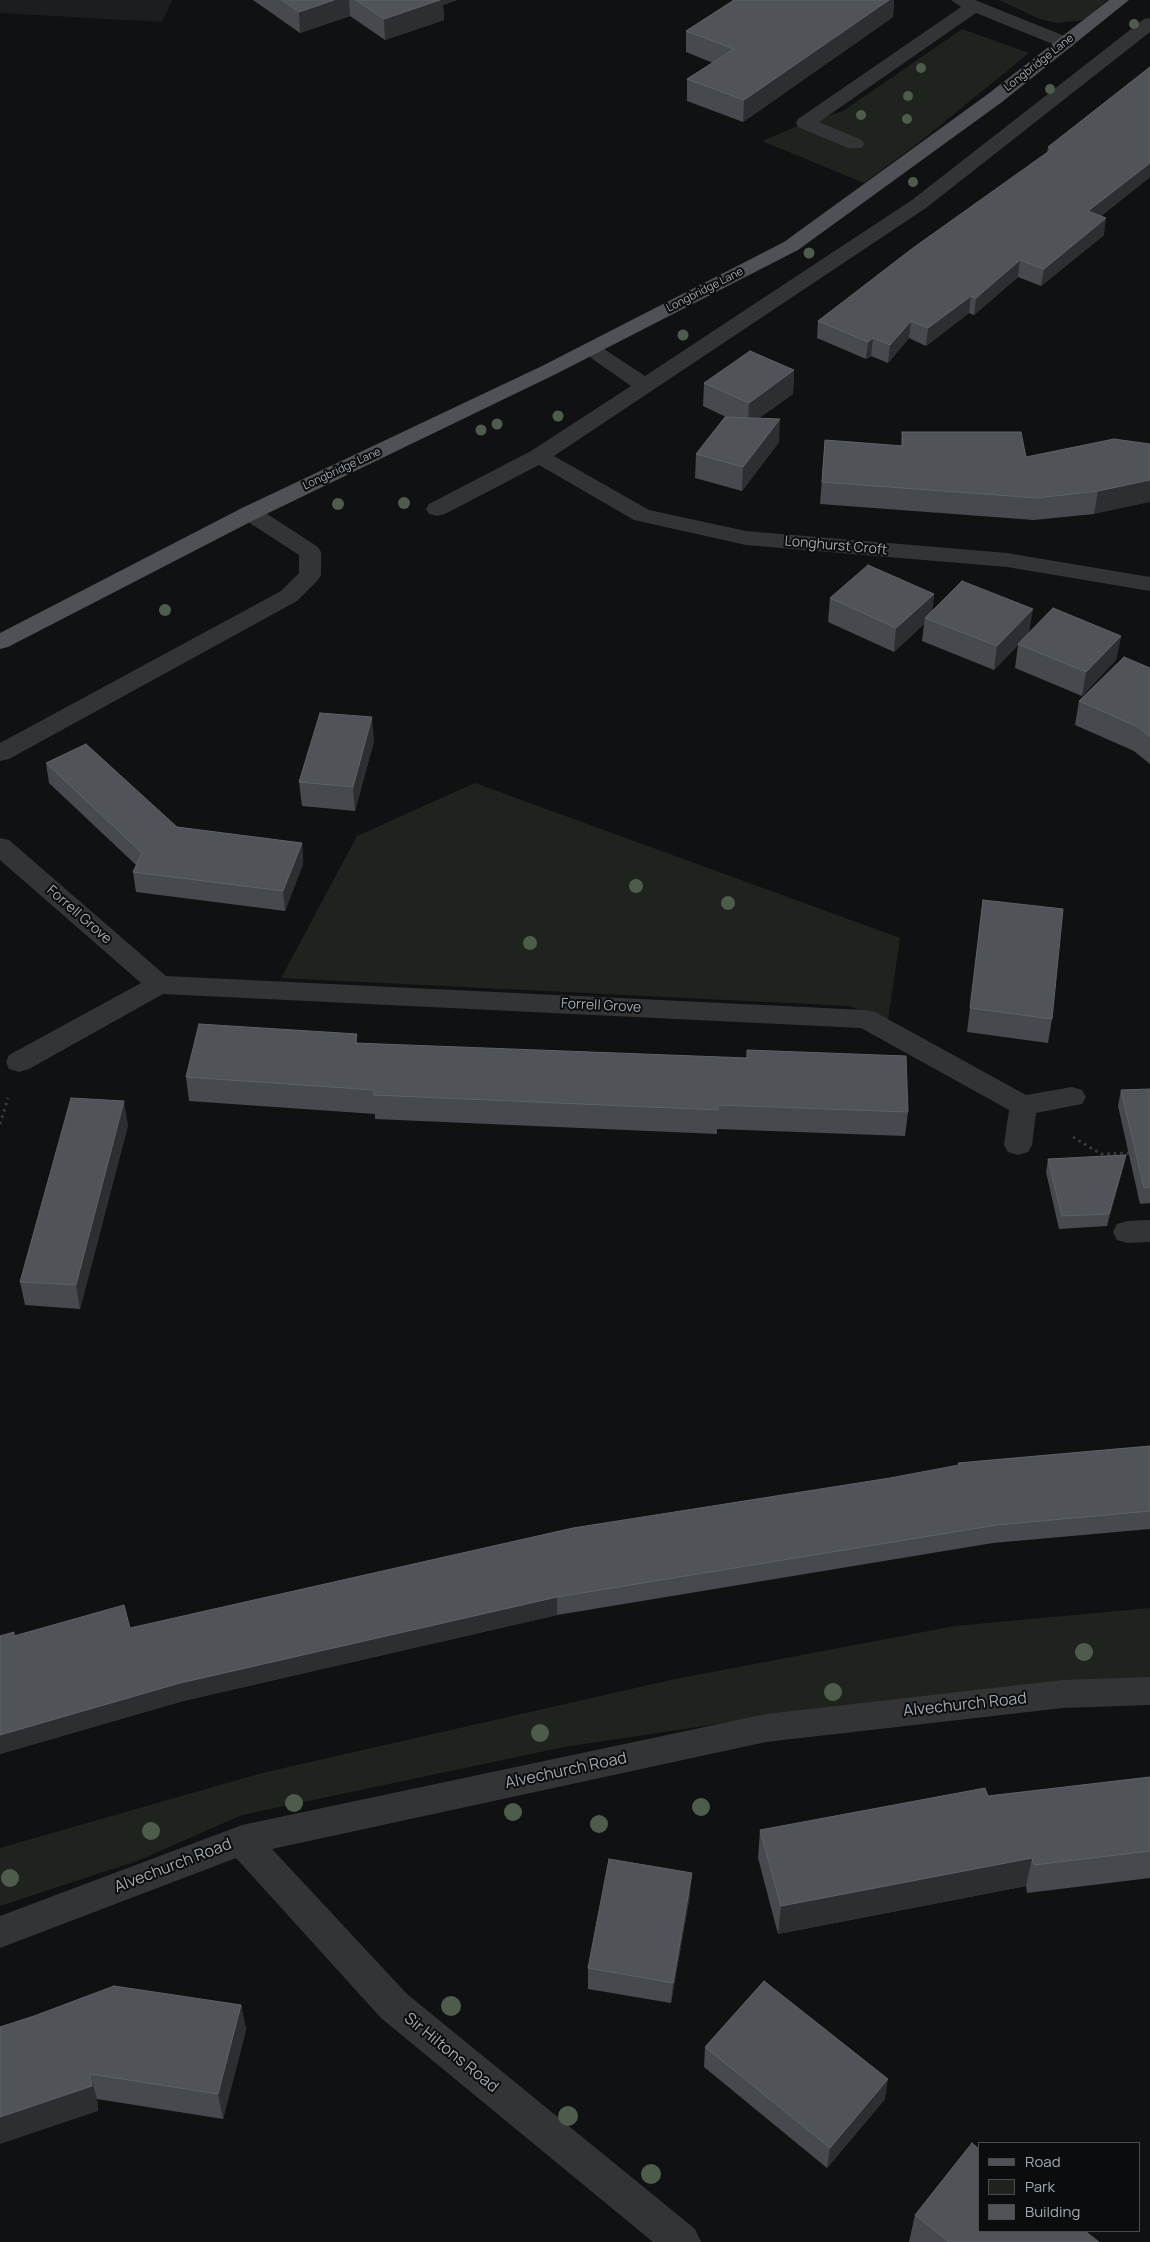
<!DOCTYPE html>
<html>
<head>
<meta charset="utf-8">
<style>
	body { margin:0 }
	#map { position:relative; width:1150px; height:2242px; overflow:hidden; background:#101112; font-family:Manrope,sans-serif }
	canvas { display:block }
	.legend { position:absolute; left:978px; top:2142px; width:162px; height:90px; box-sizing:border-box; background:#0b0c0d; border:1px solid #474c4f; margin:0; padding:6px 9px; list-style:none; font-size:15px; color:#a2abb2 }
	.legend li { display:flex; align-items:center; gap:10px; height:25px }
	.legend b { width:25px; border:1px solid #474c4f }
</style>
</head>
<body>
<div id="map">
<canvas width="1150" height="2242"></canvas>
<ul class="legend">
<li><b style="height:6px;background:#4e5155"></b>Road</li>
<li><b style="height:14px;background:#1e241d"></b>Park</li>
<li><b style="height:14px;background:#505458"></b>Building</li>
</ul>
</div>
<script>
const ctx = document.querySelector('canvas').getContext('2d');
ctx.lineJoin = 'round';
function fill(path, color) { ctx.fillStyle = color; ctx.fill(path, 'evenodd'); }
const poly = rows => new Path2D(rows.map(r => 'M' + r).join(''));
function strokePath(path, color, width, dash) { ctx.strokeStyle = color; ctx.lineWidth = width; ctx.lineCap = dash ? 'butt' : 'round'; ctx.setLineDash(dash || []); ctx.stroke(path); }
function write(font, color, halo, rows, align = 'center') {
  ctx.font = font + ' Manrope,sans-serif'; ctx.lineWidth = 4; ctx.setLineDash([]); ctx.textBaseline = 'middle'; ctx.strokeStyle = halo; ctx.fillStyle = color; for (const [text, x, y, turn = 0] of rows) {
    ctx.save(); ctx.translate(x, y); ctx.rotate((+turn || 0) * Math.PI / 180); ctx.textAlign = isNaN(turn) ? turn : align; if (halo) ctx.strokeText(text, 0, 0); ctx.fillText(text, 0, 0); ctx.restore();
  }
}
const built = poly([
	[0,0,172,0,162,22,0,13]
]);
const green = poly([
	[999,0,1107,0,1084,20,1056,23,1040,19],
	[962,29,1029,53,922,140,864,183,762,141,805,123,843,111],
	[475,783,900,938,888,1020,849,1006,281,978,357,836],
	[1150,1608,1150,1681,784,1714,564,1747,242,1815,137,1861,0,1906,0,1848,262,1773,675,1679,955,1626]
]);
const path = poly([
	[0,1124,8,1098],
	[1073,1137,1101,1154,1132,1153]
]);
const minor = poly([
	[951,0,975,0,1072,39,1075,43,1072,47,1066,48,1060,47,976,13,819,122,862,140,864,144,862,148,848,148,798,127,796,123,798,119,961,7,951,0],
	[1150,18,1150,32,926,208,554,456,649,510,746,531,1007,553,1150,577,1150,591,1007,567,746,545,634,520,539,465,445,514,437,516,429,514,426,509,429,504,531,451,631,386,584,353,581,349,584,345,591,343,598,345,645,376,912,200,1144,19,1150,18],
	[250,506,258,508,318,547,321,552,321,575,318,580,297,601,9,759,0,761,0,743,281,591,299,573,299,555,242,518,239,513,242,508,250,506],
	[0,838,9,840,166,976,866,1010,875,1012,1026,1095,1072,1087,1082,1090,1086,1097,1082,1104,1036,1113,1032,1145,1028,1152,1018,1155,1008,1152,1004,1145,1009,1110,861,1028,163,994,29,1069,19,1072,9,1069,6,1062,9,1055,141,983,0,860,0,838],
	[1150,1220,1150,1242,1127,1243,1117,1240,1113,1232,1117,1224,1127,1221,1150,1220],
	[1150,1677,1150,1705,1063,1708,766,1742,272,1849,407,1994,695,2229,701,2242,653,2242,381,2018,236,1858,0,1948,0,1916,242,1825,766,1714,1063,1680,1150,1677]
]);
const major = poly([
	[1109,0,1129,0,1002,102,798,250,556,374,258,518,8,647,0,649,0,633,242,508,542,366,784,242,988,94,1109,0]
]);
const trees = [
	[1134,24,5],
	[921,68,5],
	[1050,89,5],
	[908,96,5],
	[861,115,5],
	[907,119,5],
	[913,182,5],
	[809,253,5.5],
	[683,335,5.5],
	[558,416,5.5],
	[497,424,5.5],
	[481,430,5.5],
	[404,503,6],
	[338,504,6],
	[165,610,6],
	[636,886,7],
	[728,903,7],
	[530,943,7],
	[1084,1652,9],
	[833,1692,9],
	[540,1733,9],
	[294,1803,9],
	[701,1807,9],
	[513,1812,9],
	[599,1824,9],
	[151,1831,9],
	[10,1878,9],
	[451,2006,10],
	[568,2116,10],
	[651,2174,10]
];
const wall = poly([
	[253,0,457,0,443,5,444,20,385,40,350,16,300,33],
	[732,0,894,0,893,17,743,122,687,101,687,79,713,63,686,52,686,31,733,1],
	[1150,67,1150,177,1101,216,1104,235,1041,286,1018,277,974,315,969,313,926,346,909,338,888,363,871,356,866,359,817,338,818,321,1047,153,1048,147],
	[794,370,793,394,759,418,779,442,742,491,695,478,696,454,726,417,703,406,704,383],
	[902,432,1026,457,1150,444,1094,514,1034,520,820,504,825,440,901,446],
	[934,594,932,610,1029,632,1121,636,1116,660,1082,696,1015,668,1018,645,994,670,922,641,924,624,894,652,828,622,830,598],
	[1150,668,1150,764,1134,751,1075,725,1079,701],
	[374,741,355,811,302,806,299,782],
	[46,763,177,827,302,843,303,864,285,911,136,892,133,872,136,865,49,783],
	[983,900,1052,1019,1048,1043,967,1032],
	[357,1034,357,1043,908,1112,905,1136,717,1129,717,1134,375,1119,375,1114,189,1101,186,1077],
	[1150,1089,1150,1203,1140,1204,1118,1106,1121,1090],
	[128,1125,80,1309,25,1305,20,1282],
	[1126,1155,1123,1168,1107,1226,1059,1229,1046,1172,1048,1159],
	[1150,1446,1150,1529,993,1543,557,1615,183,1701,0,1754,0,1636,14,1636,130,1628,890,1478,958,1466,958,1463],
	[1150,1777,1150,1878,1027,1893,1026,1886,778,1934,758,1858,760,1830,988,1796],
	[690,1895,671,2003,588,1989,588,1968],
	[241,2005,246,2030,223,2119,97,2099,98,2111,0,2027],
	[705,2047,885,2099,827,2168,704,2067],
	[915,2215,1099,2242,909,2242]
]);
const shadedWall = poly([
	[334,0,349,0,350,16,300,33,299,12],
	[428,0,457,0,443,5,444,20,385,40,384,19],
	[889,0,894,0,893,17,743,122,744,100],
	[1150,163,1150,177,1085,228,1088,211],
	[1106,218,1104,235,1041,286,1044,269],
	[1020,260,1018,277,974,315,976,298],
	[971,296,969,313,926,346,928,328],
	[911,321,909,338,888,363,890,345],
	[873,338,871,356,866,359,868,342],
	[794,370,793,394,748,426,749,403],
	[780,419,779,442,742,491,743,467],
	[1150,480,1150,502,1094,514,1098,491],
	[934,594,931,618,925,618,924,624,894,652,896,628],
	[1033,609,1029,633,994,670,997,646],
	[1121,636,1116,660,1082,696,1086,672],
	[372,717,374,741,355,811,353,787],
	[302,843,303,864,285,911,283,891],
	[124,1101,128,1125,80,1309,76,1285],
	[1126,1155,1123,1168,1107,1226,1109,1214],
	[557,1597,557,1615,183,1701,0,1754,0,1735,180,1683],
	[1032,1858,1026,1886,778,1934,781,1906],
	[692,1873,690,1895,671,2003,673,1983],
	[241,2005,246,2030,223,2119,218,2094],
	[90,2074,97,2099,98,2111,0,2144,0,2117],
	[888,2079,885,2099,827,2168,830,2148]
]);
const building = poly([
	[282,0,334,0,299,12,282,0],
	[356,0,440,0,384,19,356,0],
	[734,0,889,0,744,100,687,79,734,49,686,31,734,0],
	[1150,67,1150,163,1088,211,1106,218,1044,269,1020,260,976,298,971,296,928,328,911,321,890,345,873,338,868,342,818,321,913,248,1052,149,1048,147,1150,67],
	[750,351,794,370,749,403,704,383,750,351],
	[725,417,780,419,743,467,696,454,725,417],
	[902,432,1021,432,1026,457,1114,439,1150,444,1150,480,1098,491,1037,498,822,482,825,440,903,446,902,432],
	[868,565,934,594,896,628,830,598,868,565],
	[962,581,1033,609,997,646,925,618,962,581],
	[1053,608,1121,636,1086,672,1018,644,1053,608],
	[1124,657,1150,668,1150,737,1138,727,1079,701,1124,657],
	[320,713,372,717,353,787,299,782,320,713],
	[86,744,177,827,302,843,283,891,133,872,142,853,46,763,86,744],
	[983,900,1063,909,1052,1019,970,1008,983,900],
	[199,1024,357,1034,355,1043,747,1058,747,1050,906,1056,908,1112,718,1105,718,1110,373,1095,374,1090,186,1077,199,1024],
	[1150,1089,1150,1187,1144,1188,1121,1090,1150,1089],
	[71,1098,124,1101,76,1285,20,1282,71,1098],
	[1126,1155,1109,1214,1062,1216,1048,1159,1126,1155],
	[1150,1446,1150,1511,997,1525,557,1597,180,1683,0,1735,0,1636,14,1632,14,1636,124,1605,130,1628,573,1528,890,1478,959,1465,958,1463,1150,1446],
	[1150,1777,1150,1851,1034,1865,1032,1858,781,1906,760,1830,985,1788,988,1796,1150,1777],
	[609,1859,692,1873,673,1983,588,1968,609,1859],
	[764,1981,888,2079,830,2148,705,2047,764,1981],
	[114,1986,241,2005,218,2094,90,2074,92,2086,0,2117,0,2027,34,2016,114,1986],
	[972,2143,979,2149,979,2231,1085,2231,1099,2242,949,2242,915,2215,972,2143]
]);
const farStreetnames = [
	["Longbridge Lane",1039,63,-38],
	["Longbridge Lane",705,290,-27],
	["Longbridge Lane",342,469,-25]
];
const streetNames = [
	["Longhurst Croft",836,546,5],
	["Forrell Grove",79,915,41],
	["Forrell Grove",601,1006,3]
];
const nearStreetnames = [
	["Alvechurch Road",965,1705,-6],
	["Alvechurch Road",566,1771,-12],
	["Alvechurch Road",173,1866,-21],
	["Sir Hiltons Road",451,2053,39]
];
fill(built, '#1c1d1f');
fill(green, '#1e241d');
strokePath(path, '#383b3d', 3, [2.5, 4]);
fill(minor, '#323436');
fill(major, '#4e5155');
ctx.fillStyle = '#4e5d4b';
for (const [x, y, r] of trees) { ctx.beginPath(); ctx.arc(x, y, r, 0, 2 * Math.PI); ctx.fill(); }
fill(wall, '#46494d');
fill(shadedWall, '#2c2e31');
fill(building, '#505458');
strokePath(building, '#5d6266', 1);
write('11px', '#a2abb2', '#0b0c0d', farStreetnames);
write('14px', '#a2abb2', '#0b0c0d', streetNames);
write('16px', '#a2abb2', '#0b0c0d', nearStreetnames);
</script>
</body>
</html>
